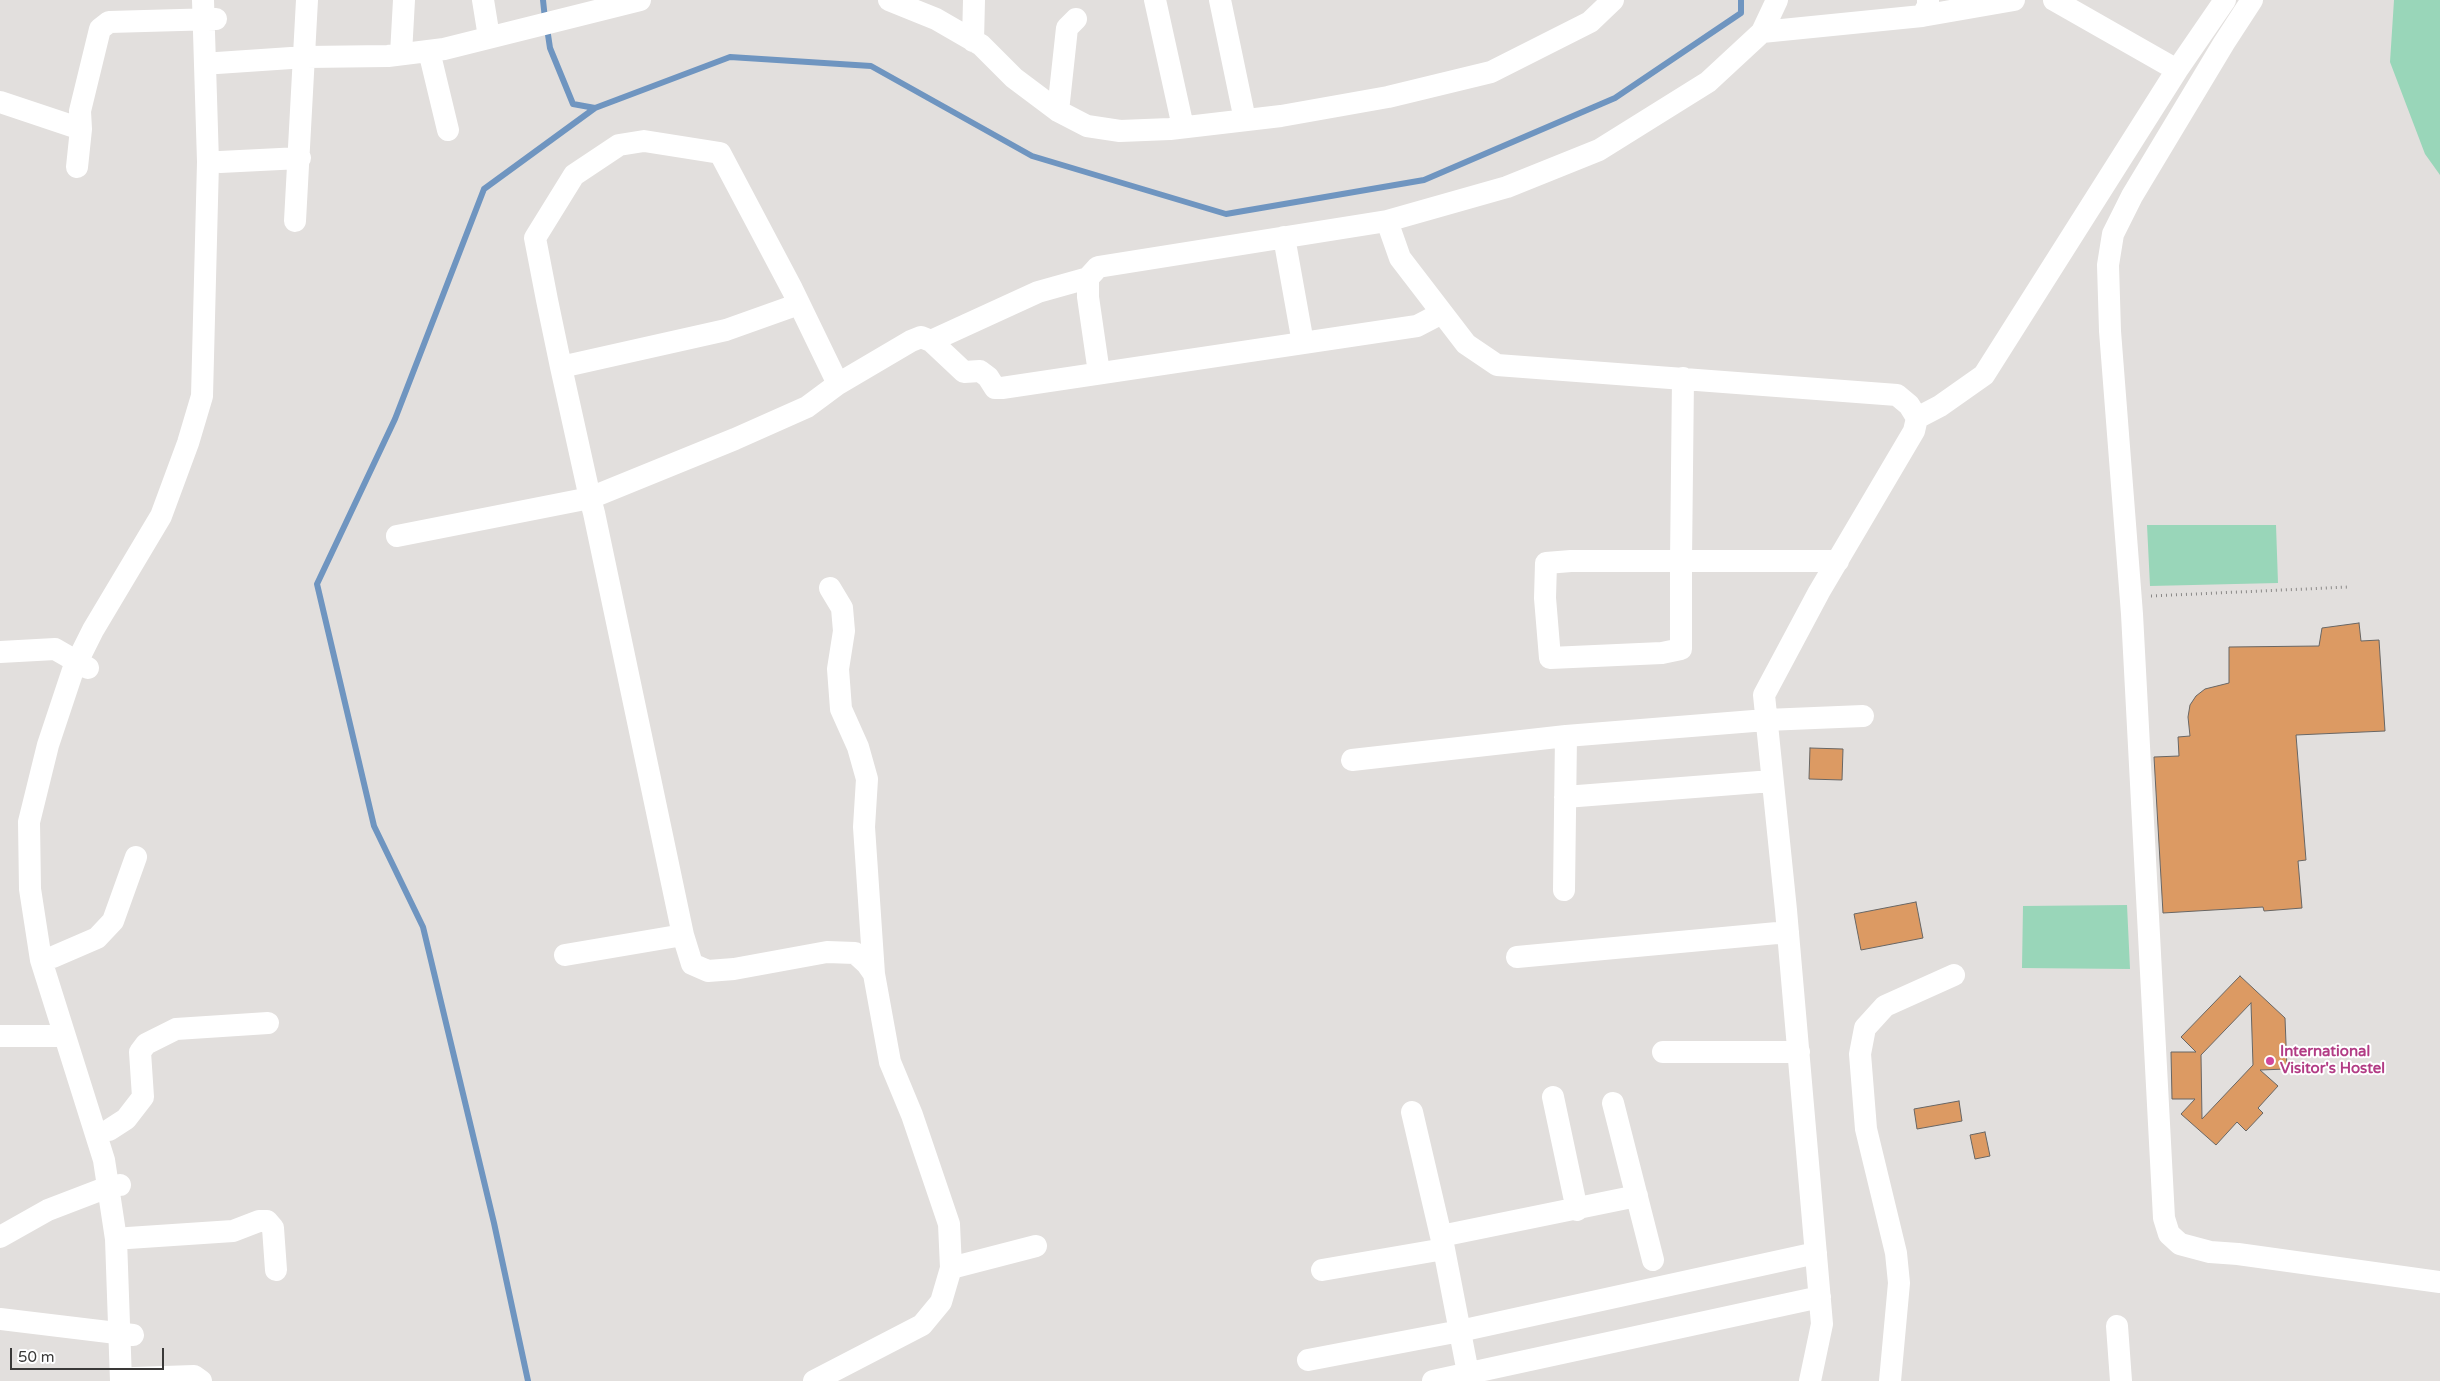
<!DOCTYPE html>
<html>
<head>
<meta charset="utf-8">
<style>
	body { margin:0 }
	#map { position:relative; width:2440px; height:1381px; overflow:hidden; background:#e2dfdd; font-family:"Varela Round",sans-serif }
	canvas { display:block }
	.scale { position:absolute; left:10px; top:1348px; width:154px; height:22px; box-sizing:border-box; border:2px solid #3a3938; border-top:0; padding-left:6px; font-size:15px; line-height:18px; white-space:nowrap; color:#3a3938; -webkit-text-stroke:4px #fff; paint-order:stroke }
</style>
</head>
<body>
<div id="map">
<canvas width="2440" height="1381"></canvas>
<div class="scale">50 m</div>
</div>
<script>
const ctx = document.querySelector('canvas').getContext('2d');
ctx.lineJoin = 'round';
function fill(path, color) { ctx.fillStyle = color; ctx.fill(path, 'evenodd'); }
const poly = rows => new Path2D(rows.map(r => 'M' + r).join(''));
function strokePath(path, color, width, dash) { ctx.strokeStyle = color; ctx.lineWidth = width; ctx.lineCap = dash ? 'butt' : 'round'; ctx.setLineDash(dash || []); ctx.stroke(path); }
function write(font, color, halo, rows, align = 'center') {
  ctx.font = font + ' "Varela Round",sans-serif'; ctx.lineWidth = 4; ctx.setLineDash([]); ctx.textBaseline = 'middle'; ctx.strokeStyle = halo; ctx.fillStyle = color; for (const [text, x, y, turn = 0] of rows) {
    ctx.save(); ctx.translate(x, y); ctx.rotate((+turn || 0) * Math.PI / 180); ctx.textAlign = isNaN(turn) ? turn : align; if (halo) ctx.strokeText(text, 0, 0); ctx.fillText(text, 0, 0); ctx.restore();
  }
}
const green = poly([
	[2394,0,2440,0,2440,175,2425,154,2390,62],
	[2147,525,2276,525,2278,583,2150,586],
	[2127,905,2130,969,2022,968,2023,906]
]);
const stream = poly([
	[543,0,545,19],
	[547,28,550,48,573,104,595,108],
	[528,1381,494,1223,423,927,374,826,317,584,395,419,484,189,595,108,730,57,871,66,1032,156,1226,214,1424,180,1615,98,1741,13,1741,0]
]);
const building = poly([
	[2359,623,2361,641,2379,640,2385,731,2296,735,2306,860,2298,861,2302,908,2264,911,2263,907,2163,913,2154,757,2179,756,2178,737,2190,736,2188,717,2190,705,2196,696,2205,689,2229,683,2229,647,2319,646,2322,628,2359,623],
	[1810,748,1843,749,1842,780,1809,779,1810,748],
	[1916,902,1923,938,1861,950,1854,914,1916,902],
	[2240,976,2285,1018,2287,1069,2260,1070,2278,1086,2258,1108,2263,1113,2246,1131,2237,1122,2216,1145,2181,1114,2195,1099,2172,1099,2171,1052,2196,1052,2181,1037,2240,976],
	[2251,1003,2253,1065,2202,1119,2201,1055,2251,1003],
	[1959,1101,1962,1121,1917,1129,1914,1109,1959,1101],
	[1985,1132,1990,1156,1975,1159,1970,1135,1985,1132]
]);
const path = poly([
	[2151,596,2349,587]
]);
const minor = poly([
	[483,0,489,37],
	[889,0,936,19,981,45,1014,78,1058,111,1087,126,1120,131,1170,129,1281,116,1388,97,1491,72,1590,22,1613,0],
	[1155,0,1183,127],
	[1220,0,1245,120],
	[1777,0,1762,32,1708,82,1599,150,1507,187,1387,221,1400,258,1466,344,1497,365,1897,395,1909,405,1917,418,1914,431,1819,592,1764,695,1786,910,1822,1324,1810,1381],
	[2054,0,2177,70],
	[2252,0,2224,43,2132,196,2113,234,2108,265,2110,331,2132,614,2164,1218,2169,1234,2180,1244,2210,1252,2238,1254,2440,1282],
	[1922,16,2014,0],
	[1762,32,1922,16,1928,6,1928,0],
	[973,41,974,0],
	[429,51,448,130],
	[401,54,404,0],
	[217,63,306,57,388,56,444,49,640,0],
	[0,102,81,129],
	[1058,111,1067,28,1076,19],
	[220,162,300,158],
	[77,167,81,129,80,111,100,29,109,22,216,19],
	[295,221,307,0],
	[1284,237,1303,343],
	[931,341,1038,292,1088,278],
	[561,367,726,330,799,304],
	[1099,373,1088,297,1088,278,1098,267,1387,221],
	[1683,378,1681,561,1838,561],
	[838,384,911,341,921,337,931,341,964,372,980,371,988,377,995,388,1002,388,1417,326,1442,313],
	[1917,418,1940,406,1984,375,2177,70,2225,0],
	[397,536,590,498,735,439,807,407,838,384,792,289,720,153,644,141,619,145,574,175,535,238,547,300,561,367,590,498,594,513,683,935,692,964,708,971,734,969,827,952,855,953,867,964,874,974,890,1062,912,1115,949,1224,951,1268,941,1302,922,1325,814,1381],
	[1571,561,1681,561,1681,649,1662,653,1550,658,1545,598,1546,563,1571,561],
	[830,588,842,608,844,631,838,669,841,709,858,747,867,779,864,827,874,974],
	[0,652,55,649,88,668],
	[1352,760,1566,736,1766,720,1863,716],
	[1565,797,1772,781],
	[1564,890,1566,736],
	[565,955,683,935],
	[53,957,97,938,113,921,136,857],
	[1517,957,1788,932],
	[0,1036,64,1036],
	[1663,1052,1799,1052],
	[1553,1097,1577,1210],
	[1613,1103,1653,1260],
	[1412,1112,1444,1249,1468,1373],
	[109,1130,126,1119,143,1097,140,1052,146,1044,176,1029,268,1023],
	[1441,1236,1637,1196],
	[0,1237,48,1210,108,1187,120,1185],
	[128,1238,233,1231,259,1221,267,1221,273,1228,276,1270],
	[951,1268,1036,1246],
	[1322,1270,1444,1249],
	[0,1319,133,1335],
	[2117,1326,2121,1381],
	[1308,1360,1460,1331,1816,1253],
	[134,1378,194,1376,201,1381],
	[121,1381,116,1239,104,1160,41,960,30,889,29,822,48,745,73,670,93,630,161,516,188,443,202,396,208,162,203,0],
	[1433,1381,1820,1297],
	[1890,1381,1899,1283,1896,1253,1866,1129,1860,1054,1865,1028,1885,1006,1954,975]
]);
const markers = [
	[2270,1061,5,"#d1479c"]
];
const hotelNames = [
	["International",2280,1052],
	["Visitor's Hostel",2280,1069]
];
fill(green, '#99d6b9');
strokePath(stream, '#6f95c0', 6);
fill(building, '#dc9a63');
strokePath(building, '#686664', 1);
strokePath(path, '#8a8887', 3, [1, 4]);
strokePath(minor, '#fff', 22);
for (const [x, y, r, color] of markers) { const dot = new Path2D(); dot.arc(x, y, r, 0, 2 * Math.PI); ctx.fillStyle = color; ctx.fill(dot); strokePath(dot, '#fff', 2); }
write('bold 15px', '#b23c85', '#fff', hotelNames, 'left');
</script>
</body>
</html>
